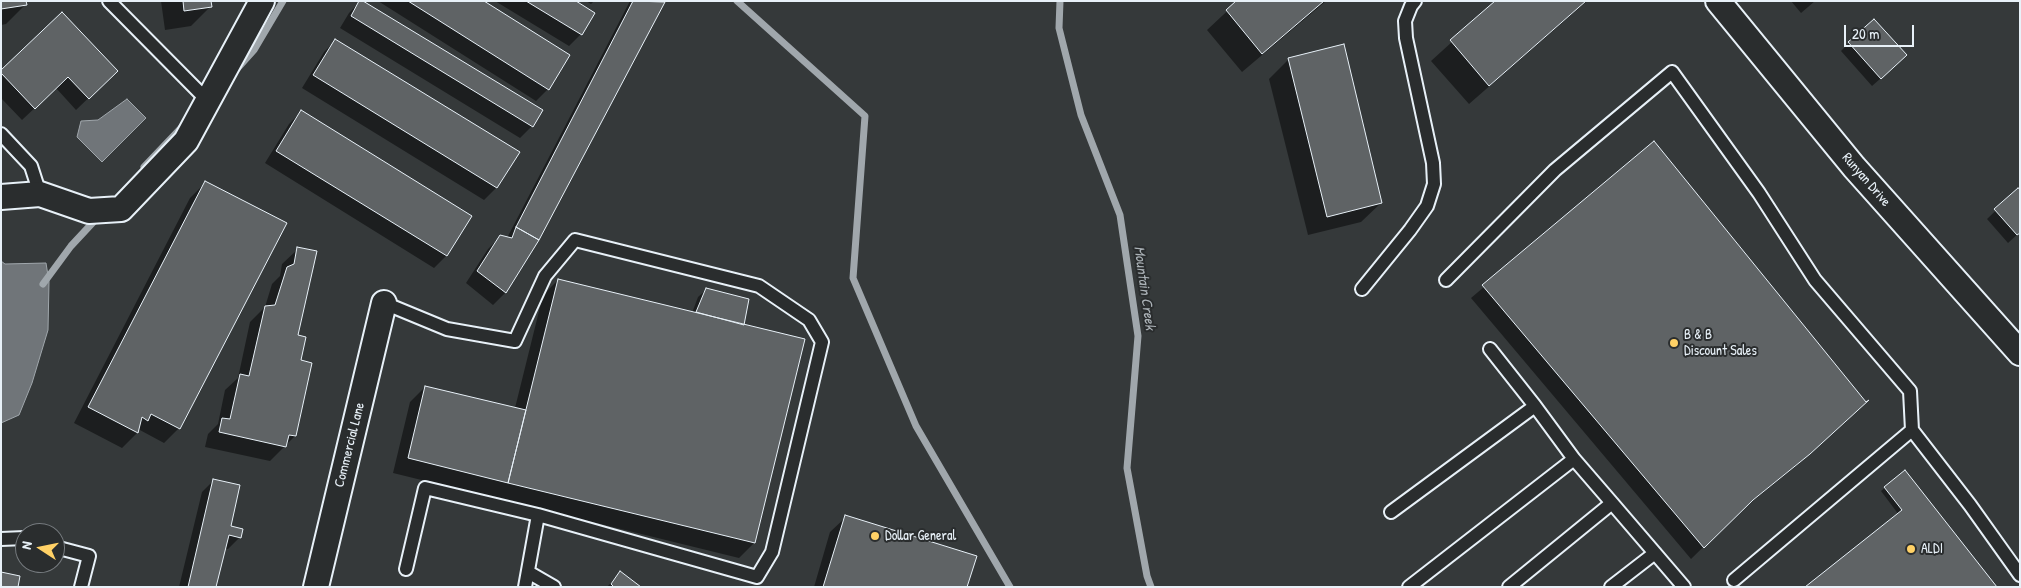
<!DOCTYPE html>
<html>
<head>
<meta charset="utf-8">
<style>
	body { margin:0 }
	#map { position:relative; width:2021px; height:588px; overflow:hidden; background:#35393a; font-family:"Patrick Hand",sans-serif }
	canvas { display:block }
	.frame { position:absolute; inset:0; border:2px solid #e8f1f8; pointer-events:none }
	.north { position:absolute; left:15px; top:523px; width:50px; height:50px; box-sizing:border-box; background:#2a2d2e; border:1px solid #767b7f; border-radius:50%; rotate:281deg; font-size:14px; font-weight:700; line-height:20px; text-align:center; color:#e8f1f8 }
	.north::after { content:''; display:block; margin:auto; width:18px; height:22px; background:#ffd166; clip-path:polygon(50% 0,100% 100%,50% 72%,0 100%) }
	.scale { position:absolute; left:1844px; top:25px; width:70px; height:22px; box-sizing:border-box; border:2px solid #e8f1f8; border-top:0; padding-left:6px; font-size:15px; line-height:18px; white-space:nowrap; color:#e8f1f8; -webkit-text-stroke:4px #2a2d2e; paint-order:stroke }
</style>
</head>
<body>
<div id="map">
<canvas width="2021" height="588"></canvas>
<div class="frame"></div>
<div class="north">N</div>
<div class="scale">20 m</div>
</div>
<script>
const ctx = document.querySelector('canvas').getContext('2d');
ctx.lineJoin = 'round';
function fill(path, color) { ctx.fillStyle = color; ctx.fill(path, 'evenodd'); }
const poly = rows => new Path2D(rows.map(r => 'M' + r).join(''));
function strokePath(path, color, width, dash) { ctx.strokeStyle = color; ctx.lineWidth = width; ctx.lineCap = dash ? 'butt' : 'round'; ctx.setLineDash(dash || []); ctx.stroke(path); }
function write(font, color, halo, rows, align = 'center') {
  ctx.font = font + ' "Patrick Hand",sans-serif'; ctx.lineWidth = 4; ctx.setLineDash([]); ctx.textBaseline = 'middle'; ctx.strokeStyle = halo; ctx.fillStyle = color; for (const [text, x, y, turn = 0] of rows) {
    ctx.save(); ctx.translate(x, y); ctx.rotate((+turn || 0) * Math.PI / 180); ctx.textAlign = isNaN(turn) ? turn : align; if (halo) ctx.strokeText(text, 0, 0); ctx.fillText(text, 0, 0); ctx.restore();
  }
}
const water = poly([
	[127,99,146,118,102,162,77,137,81,121,98,120,127,99],
	[1,261,5,264,46,263,49,282,48,330,32,383,19,415,1,423,1,261]
]);
const shadow = poly([
	[1,1,25,5,6,24,1,25],
	[161,1,210,1,211,6,191,26,165,30],
	[361,1,532,126,520,138,340,28,349,13],
	[378,1,482,1,548,89,536,101],
	[495,1,574,1,594,13,581,34,569,46],
	[586,1,594,1,591,4],
	[630,1,663,2,537,240,505,293,493,305,466,283,488,249,500,237,507,238],
	[1238,1,1326,1,1242,72,1207,30],
	[1497,1,1587,1,1469,104,1431,61],
	[1791,1,1815,1,1801,13],
	[62,14,104,83,76,110,56,88,22,120,1,98,1,72],
	[336,40,496,188,484,200,302,88,324,52],
	[1849,43,1897,64,1872,86,1841,51],
	[1289,59,1381,203,1361,222,1308,235,1269,79],
	[301,112,471,216,446,256,434,268,265,163,289,124],
	[1654,143,1853,414,1796,466,1739,512,1691,559,1471,298],
	[205,183,179,428,164,443,138,429,137,433,122,448,74,423,190,198],
	[2018,189,2020,232,2008,243,1987,219],
	[298,249,297,336,299,361,295,436,270,461,205,447,208,434,218,424,225,390,238,378,250,322,265,307,272,284,280,276,282,264],
	[558,280,692,313,698,297,707,289,743,325,754,543,739,558,393,473,410,402,425,387,515,408,543,295],
	[1905,471,1996,587,1899,515,1881,491],
	[214,480,229,527,240,537,228,549,224,548,215,587,179,587,202,492],
	[846,517,966,587,814,587,830,532],
	[620,573,639,587,607,587]
]);
const stream = poly([
	[737,1,865,116,853,278,916,426,1010,587],
	[1060,1,1059,28,1081,115,1120,215,1138,336,1127,468,1147,576,1151,587],
	[237,69,254,50,283,1],
	[144,167,183,126],
	[43,284,71,246,98,217]
]);
const building = poly([
	[1,1,26,1,27,5,1,9,1,1],
	[183,1,211,1,212,7,184,11,183,1],
	[359,1,363,1,543,110,533,127,351,16,359,1],
	[408,1,484,1,570,55,549,90,408,1],
	[526,1,576,1,595,13,582,35,526,1],
	[633,1,665,2,539,240,516,227,633,1],
	[1236,1,1324,1,1262,54,1226,10,1236,1],
	[1495,1,1586,1,1489,86,1450,40,1495,1],
	[62,12,118,71,89,99,68,77,35,109,1,73,1,70,62,12],
	[1874,19,1907,55,1881,79,1848,42,1874,19],
	[335,39,520,152,497,188,313,75,335,39],
	[1344,44,1382,203,1327,217,1288,58,1344,44],
	[301,110,472,216,447,256,276,151,301,110],
	[1654,141,1866,402,1869,400,1810,454,1753,500,1704,548,1482,285,1654,141],
	[205,181,287,223,180,429,151,414,148,421,142,417,138,433,88,407,205,181],
	[2018,188,2020,189,2020,233,2017,235,1994,209,2018,188],
	[516,227,539,240,506,293,477,271,500,235,512,238,516,227],
	[297,247,317,251,298,335,306,337,301,360,312,363,296,436,289,435,286,447,219,432,222,418,230,419,240,374,249,376,265,306,275,305,287,267,294,264,297,247],
	[558,279,805,339,755,543,508,483,558,279],
	[706,288,749,299,744,325,696,312,706,288],
	[425,386,526,410,508,483,408,458,425,386],
	[1905,470,1997,587,1805,587,1902,510,1884,487,1905,470],
	[213,479,240,485,231,526,243,529,241,538,229,535,216,587,188,587,213,479],
	[845,515,977,556,967,587,823,587,845,515],
	[620,571,641,587,614,587,611,584,620,571],
	[1,572,20,576,18,587,1,587,1,572]
]);
const service = poly([
	[109,1,208,101],
	[1,134,31,166,40,194],
	[1446,280,1555,170,1672,72,1759,193,1815,280,1910,391,1912,430,1970,505,2020,575],
	[1362,289,1410,230,1427,206,1434,184,1433,163,1406,38,1405,21,1411,6,1415,1],
	[384,303,447,329,515,341,545,276,575,240,759,286,809,320,822,342,772,552,757,577,538,515],
	[1490,349,1535,406],
	[1391,512,1535,406,1574,459],
	[1,539,25,538],
	[55,547,89,556,81,587],
	[406,569,425,488,538,515,525,587],
	[528,572,554,587],
	[1734,580,1912,430],
	[1409,587,1574,459,1612,503],
	[1509,587,1612,503,1684,587],
	[1611,587,1655,553]
]);
const minor = poly([
	[1718,1,1854,167,2020,353],
	[1,197,40,194,89,211,121,209,186,141,262,1],
	[316,587,384,303]
]);
const markers = [
	[1674,343,5,"#ffd166"],
	[875,536,5,"#ffd166"],
	[1911,549,5,"#ffd166"]
];
const streetNames = [
	["Runyan Drive",1866,180,49],
	["Commercial Lane",350,445,-76]
];
const poiNames = [
	["B & B",1684,335],
	["Discount Sales",1684,351],
	["Dollar General",885,536],
	["ALDI",1921,549]
];
const waterNames = [
	["Mountain Creek",1144,288,82]
];
fill(water, '#707579');
strokePath(water, '#a0a7ac', 1);
fill(shadow, '#0007');
strokePath(stream, '#a0a7ac', 7);
fill(building, '#5f6365');
strokePath(building, '#e8f1f8', 1);
strokePath(service, '#e8f1f8', 16);
strokePath(minor, '#e8f1f8', 28);
strokePath(service, '#2a2d2e', 12);
strokePath(minor, '#2a2d2e', 24);
for (const [x, y, r, color] of markers) { const dot = new Path2D(); dot.arc(x, y, r, 0, 2 * Math.PI); ctx.fillStyle = color; ctx.fill(dot); strokePath(dot, '#2a2d2e', 2); }
write('14px', '#e8f1f8', '#2a2d2e', streetNames);
write('14px', '#e8f1f8', '#2a2d2e', poiNames, 'left');
write('italic 15px', '#acb3b8', '#2a2d2e', waterNames);
</script>
</body>
</html>
